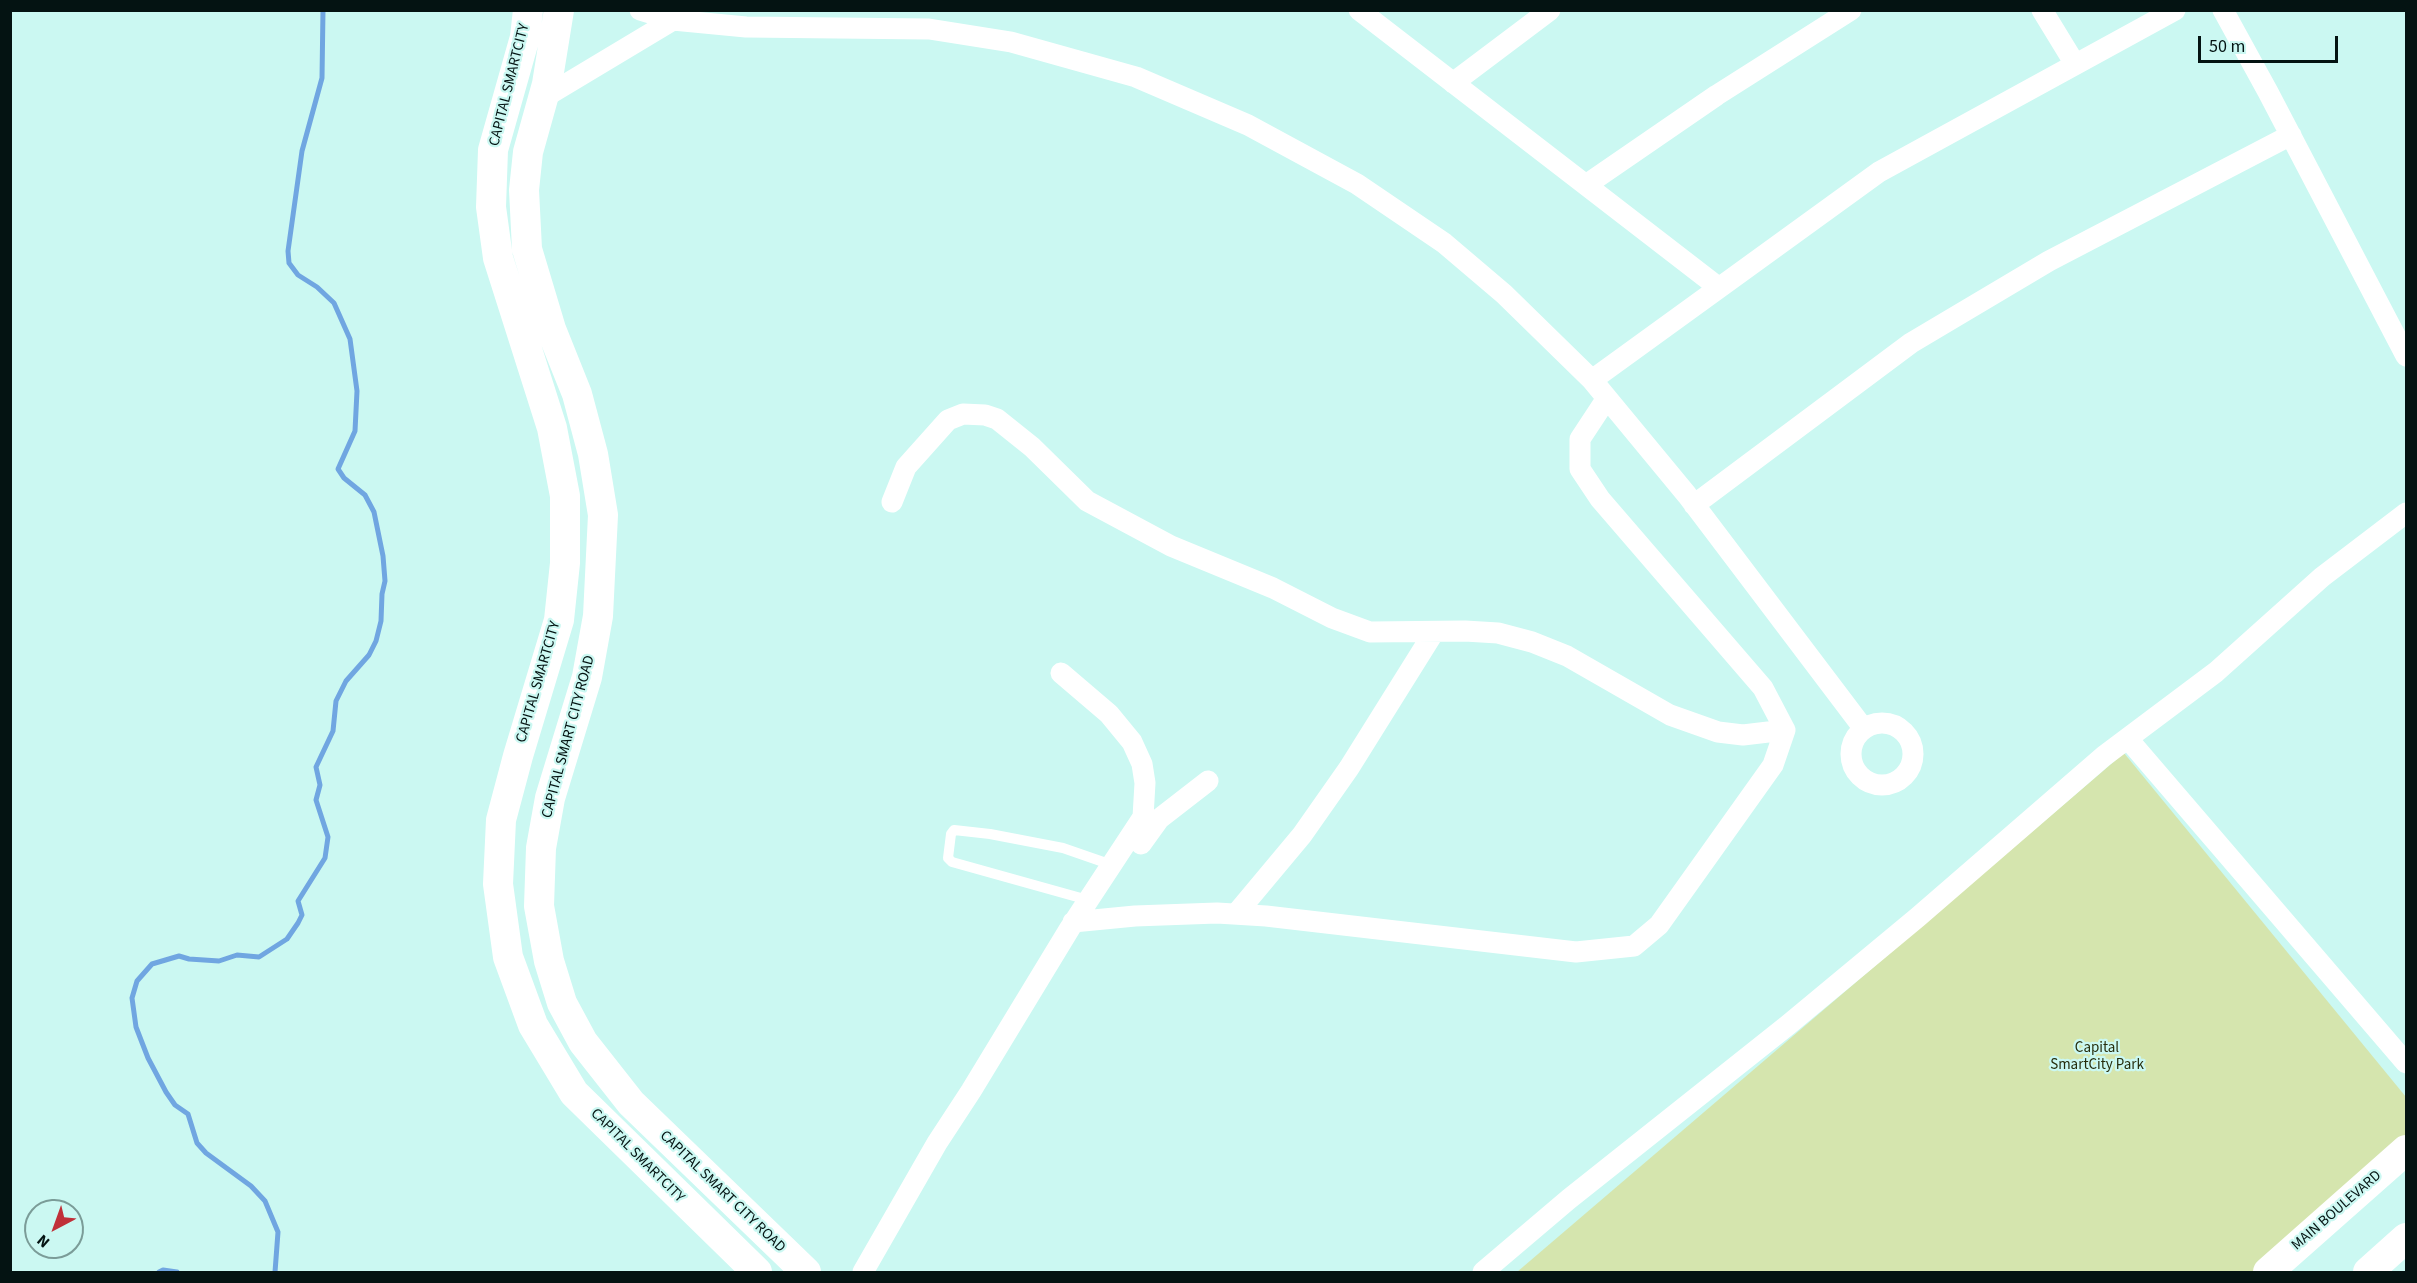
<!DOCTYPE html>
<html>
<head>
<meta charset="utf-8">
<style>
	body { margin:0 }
	#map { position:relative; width:2417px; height:1283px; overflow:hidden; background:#cbf8f2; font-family:"Source Sans 3",sans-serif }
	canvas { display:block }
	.frame { position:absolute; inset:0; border:12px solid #041312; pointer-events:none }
	.north { position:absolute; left:24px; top:1199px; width:60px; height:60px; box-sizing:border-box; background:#cbf8f2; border:2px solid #7b9c98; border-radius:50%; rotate:221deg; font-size:16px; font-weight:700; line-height:24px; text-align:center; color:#041312 }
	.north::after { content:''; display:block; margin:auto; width:21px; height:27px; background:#c03039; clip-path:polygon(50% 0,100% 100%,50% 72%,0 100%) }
	.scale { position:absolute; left:2198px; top:36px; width:140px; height:27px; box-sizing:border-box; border:3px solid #041312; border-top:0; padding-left:8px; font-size:18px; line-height:21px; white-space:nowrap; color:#041312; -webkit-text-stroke:4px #cbf8f2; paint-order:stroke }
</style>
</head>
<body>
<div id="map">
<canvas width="2417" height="1283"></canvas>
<div class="frame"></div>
<div class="north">N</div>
<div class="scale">50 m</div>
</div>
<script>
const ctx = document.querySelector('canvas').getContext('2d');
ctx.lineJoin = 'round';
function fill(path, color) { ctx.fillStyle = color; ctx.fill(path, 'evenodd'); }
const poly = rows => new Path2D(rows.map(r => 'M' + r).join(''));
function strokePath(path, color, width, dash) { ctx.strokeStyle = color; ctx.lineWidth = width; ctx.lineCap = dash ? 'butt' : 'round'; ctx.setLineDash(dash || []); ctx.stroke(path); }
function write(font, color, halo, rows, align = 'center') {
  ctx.font = font + ' "Source Sans 3",sans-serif'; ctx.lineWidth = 4.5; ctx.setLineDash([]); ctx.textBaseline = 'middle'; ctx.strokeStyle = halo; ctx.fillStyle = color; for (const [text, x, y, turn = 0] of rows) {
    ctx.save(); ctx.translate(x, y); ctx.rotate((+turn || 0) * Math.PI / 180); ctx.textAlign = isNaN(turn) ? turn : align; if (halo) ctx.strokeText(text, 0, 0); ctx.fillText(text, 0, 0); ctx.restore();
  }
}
const green = poly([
	[2124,753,2406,1097,2406,1142,2254,1272,1517,1272]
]);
const stream = poly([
	[159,1272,163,1270,177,1272],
	[275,1272,278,1232,265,1201,251,1186,206,1153,197,1143,188,1114,175,1105,166,1092,148,1058,136,1027,132,998,137,981,152,964,179,956,189,959,219,961,237,955,259,957,287,939,298,923,302,915,298,901,325,858,328,837,316,800,320,785,316,767,333,731,336,701,346,681,369,655,376,641,381,621,382,594,385,581,383,556,374,512,365,495,344,478,338,469,355,431,357,391,350,339,334,303,317,287,298,275,289,263,288,251,302,151,322,78,323,10]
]);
const lane = poly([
	[1088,900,952,862,948,858,951,834,954,830,990,834,1063,848,1112,865]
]);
const street = poly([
	[640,10,673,20,746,27,929,29,1011,42,1136,77,1248,125,1357,184,1444,243,1504,294,1592,380,1687,495,1864,729],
	[1359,10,1718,287],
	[2042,10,2075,64],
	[2223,10,2268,92,2406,356],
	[1453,83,1550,10],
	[543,98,673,20],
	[1586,185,1717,95,1851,10],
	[1592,380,1879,172,2175,10],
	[892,502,906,467,948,420,963,414,985,415,997,419,1032,447,1087,501,1171,546,1273,588,1332,618,1370,632,1465,631,1498,633,1532,642,1567,656,1670,715,1718,732,1743,735,1785,730],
	[1694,505,1911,343,2049,261,2291,135],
	'1851 754a31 31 0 1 1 62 0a31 31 0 1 1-62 0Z',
	[2128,739,2406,1063],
	[1141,844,1159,819,1208,781],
	[1236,914,1302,835,1349,768,1434,632],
	[1073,922,1135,916,1217,913,1266,916,1576,952,1634,946,1659,925,1773,765,1785,730,1763,688,1600,499,1580,469,1580,439,1607,398],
	[863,1272,937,1143,971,1091,1070,928,1143,817,1145,783,1142,764,1132,742,1109,714,1061,673],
	[1483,1272,1569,1199,1788,1025,1918,917,2104,756,2216,672,2322,577,2406,513]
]);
const secondary = poly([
	[528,10,525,37,493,150,491,207,498,258,552,428,565,496,565,563,559,620,518,756,501,820,498,884,508,957,533,1025,574,1093,757,1272],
	[559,10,547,84,528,152,524,190,527,249,551,329,577,394,593,454,603,515,598,616,587,677,550,798,541,848,539,906,549,961,562,1003,583,1042,631,1103,806,1272],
	[2268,1272,2406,1150],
	[2368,1272,2406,1238]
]);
const streetNames = [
	["CAPITAL SMARTCITY",510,85,-76],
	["CAPITAL SMARTCITY",539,682,-74],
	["CAPITAL SMART CITY ROAD",569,737,-75],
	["CAPITAL SMARTCITY",637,1156,45],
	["CAPITAL SMART CITY ROAD",722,1192,44],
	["MAIN BOULEVARD",2337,1211,-41]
];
const parkNames = [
	["Capital",2097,1049],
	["SmartCity Park",2097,1066]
];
fill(green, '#d5e5ae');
strokePath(stream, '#70a6e1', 5);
strokePath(lane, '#fff', 10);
strokePath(street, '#fff', 21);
strokePath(secondary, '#fff', 30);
write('15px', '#041312', '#cbf8f2', streetNames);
write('15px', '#262d0c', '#cbf8f2', parkNames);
</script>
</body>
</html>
